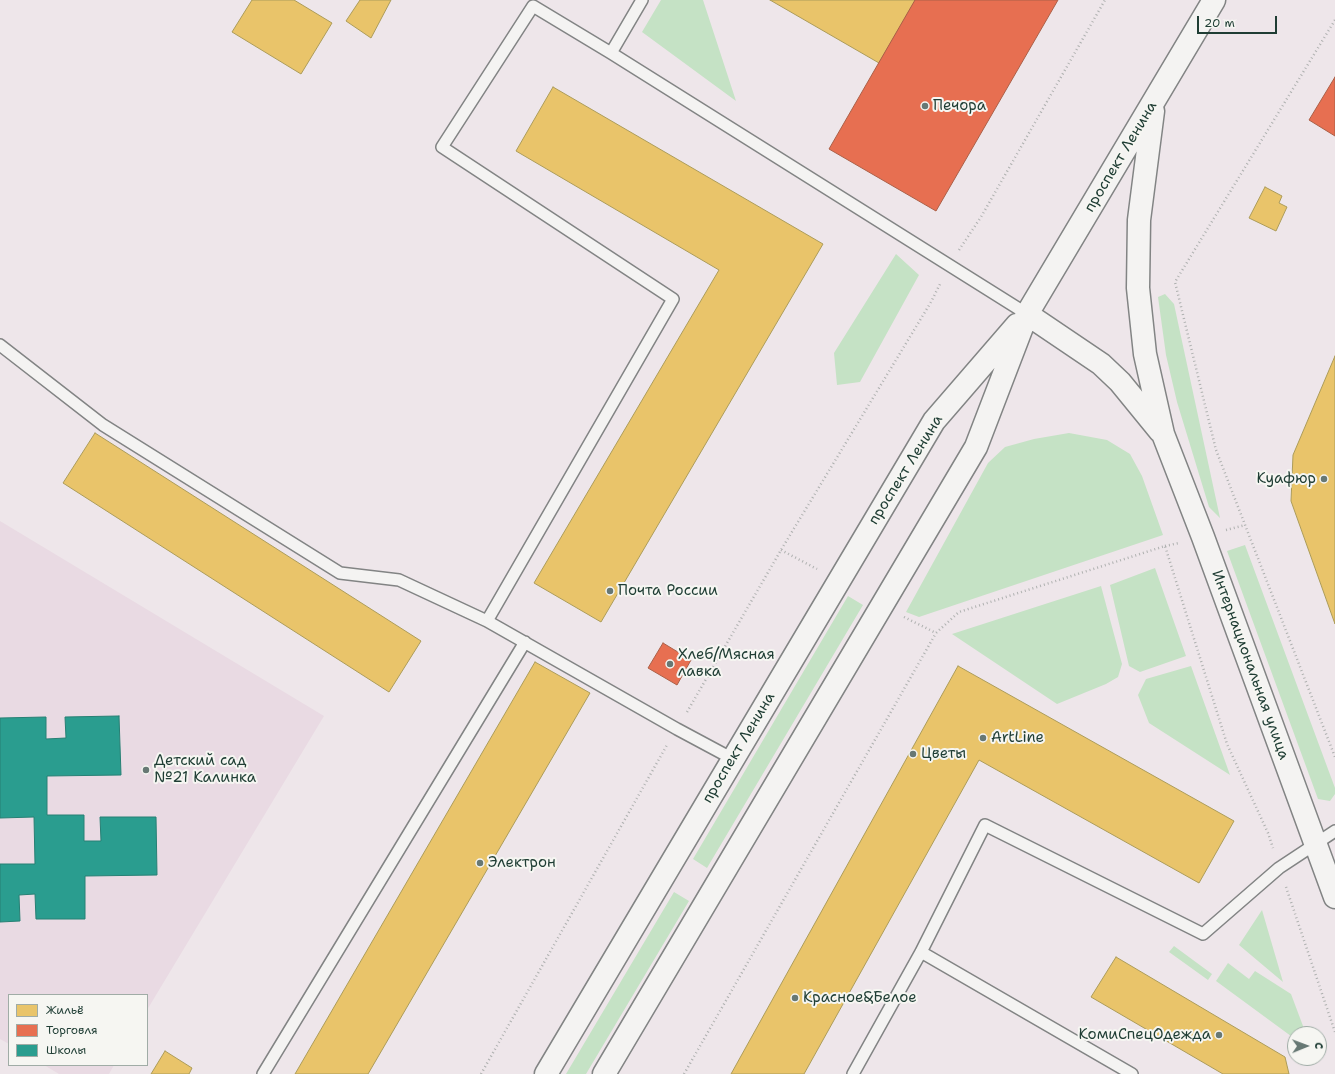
<!DOCTYPE html>
<html>
<head>
<meta charset="utf-8">
<style>
	body { margin:0 }
	#map { position:relative; width:1335px; height:1074px; overflow:hidden; background:#eee6ea; font-family:"Shantell Sans",sans-serif }
	canvas { display:block }
	.legend { position:absolute; left:8px; top:994px; width:140px; height:72px; box-sizing:border-box; background:#f6f6f2; border:1px solid #a0aca6; margin:0; padding:5px 7px; list-style:none; font-size:12px; color:#1f3d34 }
	.legend li { display:flex; align-items:center; gap:8px; height:20px }
	.legend b { width:20px; border:1px solid #a0aca6 }
	.north { position:absolute; left:1287px; top:1026px; width:40px; height:40px; box-sizing:border-box; background:#f6f6f2; border:1px solid #a0aca6; border-radius:50%; rotate:89deg; font-size:11px; font-weight:700; line-height:16px; text-align:center; color:#1f3d34 }
	.north::after { content:''; display:block; margin:auto; width:14px; height:18px; background:#677874; clip-path:polygon(50% 0,100% 100%,50% 72%,0 100%) }
	.scale { position:absolute; left:1197px; top:16px; width:80px; height:18px; box-sizing:border-box; border:2px solid #1f3d34; border-top:0; padding-left:5px; font-size:12px; line-height:14px; white-space:nowrap; color:#1f3d34; -webkit-text-stroke:3px #f6f6f2; paint-order:stroke }
</style>
</head>
<body>
<div id="map">
<canvas width="1335" height="1074"></canvas>
<ul class="legend">
<li><b style="height:11px;background:#e9c46a"></b>Жильё</li>
<li><b style="height:11px;background:#e76f51"></b>Торговля</li>
<li><b style="height:11px;background:#2a9d8f"></b>Школы</li>
</ul>
<div class="north">С</div>
<div class="scale">20 m</div>
</div>
<script>
const ctx = document.querySelector('canvas').getContext('2d');
ctx.lineJoin = 'round';
function fill(path, color) { ctx.fillStyle = color; ctx.fill(path, 'evenodd'); }
const poly = rows => new Path2D(rows.map(r => 'M' + r).join(''));
function strokePath(path, color, width, dash) { ctx.strokeStyle = color; ctx.lineWidth = width; ctx.lineCap = dash ? 'butt' : 'round'; ctx.setLineDash(dash || []); ctx.stroke(path); }
function write(font, color, halo, rows, align = 'center') {
  ctx.font = font + ' "Shantell Sans",sans-serif'; ctx.lineWidth = 4; ctx.setLineDash([]); ctx.textBaseline = 'middle'; ctx.strokeStyle = halo; ctx.fillStyle = color; for (const [text, x, y, turn = 0] of rows) {
    ctx.save(); ctx.translate(x, y); ctx.rotate((+turn || 0) * Math.PI / 180); ctx.textAlign = isNaN(turn) ? turn : align; if (halo) ctx.strokeText(text, 0, 0); ctx.fillText(text, 0, 0); ctx.restore();
  }
}
const built = poly([
	[0,521,324,716,147,1010,147,995,9,995,9,1044,0,1039],
	[44,1065,114,1065,109,1074,59,1074]
]);
const green = poly([
	[661,0,703,0,736,101,642,32],
	[896,254,919,275,860,382,837,385,834,353],
	[1165,294,1174,304,1220,518,1209,507,1177,402,1166,355,1158,297],
	[1069,433,1107,440,1130,454,1142,476,1163,535,919,617,906,612,988,463,1005,447,1034,439],
	[1245,545,1335,788,1335,794,1330,801,1318,799,1227,551],
	[1155,568,1186,656,1140,672,1129,666,1110,585],
	[1101,586,1122,664,1118,677,1106,684,1057,704,952,634],
	[848,596,863,605,707,868,693,859],
	[1191,666,1230,775,1149,723,1138,695,1146,679],
	[674,892,689,901,586,1074,566,1074],
	[1262,910,1283,982,1239,945],
	[1174,946,1212,974,1208,980,1169,952],
	[1228,963,1249,979,1255,971,1291,994,1306,1034,1295,1034,1295,1039,1216,981]
]);
const homes = poly([
	[252,0,294,0,332,23,301,74,232,32,252,0],
	[360,0,391,0,371,38,346,21,360,0],
	[770,0,914,0,915,1,879,63,770,0],
	[553,87,823,244,601,622,534,583,719,270,516,151,553,87],
	[1265,187,1282,196,1279,203,1287,207,1276,231,1249,218,1265,187],
	[1335,356,1335,624,1291,501,1293,455,1335,356],
	[95,433,421,641,389,692,63,483,95,433],
	[535,662,590,693,368,1074,295,1074,535,662],
	[958,666,1234,821,1199,883,979,760,804,1074,731,1074,958,666],
	[1116,957,1285,1057,1289,1074,1223,1074,1091,997,1116,957],
	[165,1051,192,1068,189,1074,151,1074,165,1051]
]);
const shops = poly([
	[915,0,1058,0,936,211,829,149,915,0],
	[1335,77,1335,136,1309,120,1335,77],
	[663,643,691,660,677,685,648,668,663,643]
]);
const schools = poly([
	[119,716,121,775,47,776,47,815,84,815,84,841,101,841,100,817,156,817,157,875,85,876,85,919,36,919,35,894,19,895,20,921,0,922,0,864,35,864,34,817,0,818,0,718,46,717,46,739,66,738,65,717,119,716]
]);
const path = poly([
	[1335,20,1175,282,1216,450,1335,757],
	[959,250,981,217,1105,0],
	[1226,530,1245,525],
	[1165,546,1179,543],
	[781,550,817,569],
	[904,617,936,633,959,612,1165,546,1227,744,1268,833,1273,848],
	[687,712,781,550,931,302,941,282],
	[1286,887,1335,1032],
	[481,1074,667,745],
	[684,1074,936,633]
]);
const lane = poly([
	[611,53,642,0],
	[0,345,103,425,340,573,399,580,487,621,677,729,733,759],
	[487,621,673,299,442,147,533,6,611,53,1027,314],
	[921,952,1132,1074],
	[263,1074,525,642],
	[853,1074,921,952,985,825,1203,934,1279,868,1335,831]
]);
const secondary = poly([
	[1153,111,1139,220,1138,288,1145,354,1163,434,1203,537,1335,897],
	[1027,314,1101,364,1120,382,1160,431],
	[546,1074,934,421,1017,325],
	[604,1074,976,447,1027,314,1214,0]
]);
const markers = [
	[925,106,4,"#677874"],
	[1324,479,4,"#677874"],
	[610,591,4,"#677874"],
	[670,664,4,"#677874"],
	[983,738,4,"#677874"],
	[913,754,4,"#677874"],
	[146,770,4,"#677874"],
	[480,863,4,"#677874"],
	[795,998,4,"#677874"],
	[1219,1035,4,"#677874"]
];
const poiNames = [
	["Печора",933,106],
	["Куафюр",1316,479,"right"],
	["Почта России",618,591],
	["Хлеб/Мясная",678,655],
	["лавка",678,672],
	["ArtLine",991,738],
	["Цветы",921,754],
	["Детский сад",154,761],
	["№21 Калинка",154,778],
	["Электрон",488,863],
	["Красное&Белое",803,998],
	["КомиСпецОдежда",1211,1035,"right"]
];
const streetNames = [
	["проспект Ленина",1121,157,-59],
	["проспект Ленина",906,470,-58],
	["Интернациональная улица",1250,665,70],
	["проспект Ленина",739,748,-59]
];
fill(built, '#e9dae3');
fill(green, '#c5e2c5');
fill(homes, '#e9c46a');
strokePath(homes, '#ac9c5a', 1);
fill(shops, '#e76f51');
strokePath(shops, '#ab6048', 1);
fill(schools, '#2a9d8f');
strokePath(schools, '#278074', 1);
strokePath(lane, '#828484', 14);
strokePath(secondary, '#828484', 25);
strokePath(path, '#afb1b0', 2.5, [1, 3]);
strokePath(lane, '#f4f3f2', 11);
strokePath(secondary, '#f4f3f2', 22);
for (const [x, y, r, color] of markers) { const dot = new Path2D(); dot.arc(x, y, r, 0, 2 * Math.PI); ctx.fillStyle = color; ctx.fill(dot); strokePath(dot, '#f6f6f2', 1.5); }
write('15px', '#1f3d34', '#f6f6f2', poiNames, 'left');
write('15px', '#1f3d34', '#f6f6f2', streetNames);
</script>
</body>
</html>
